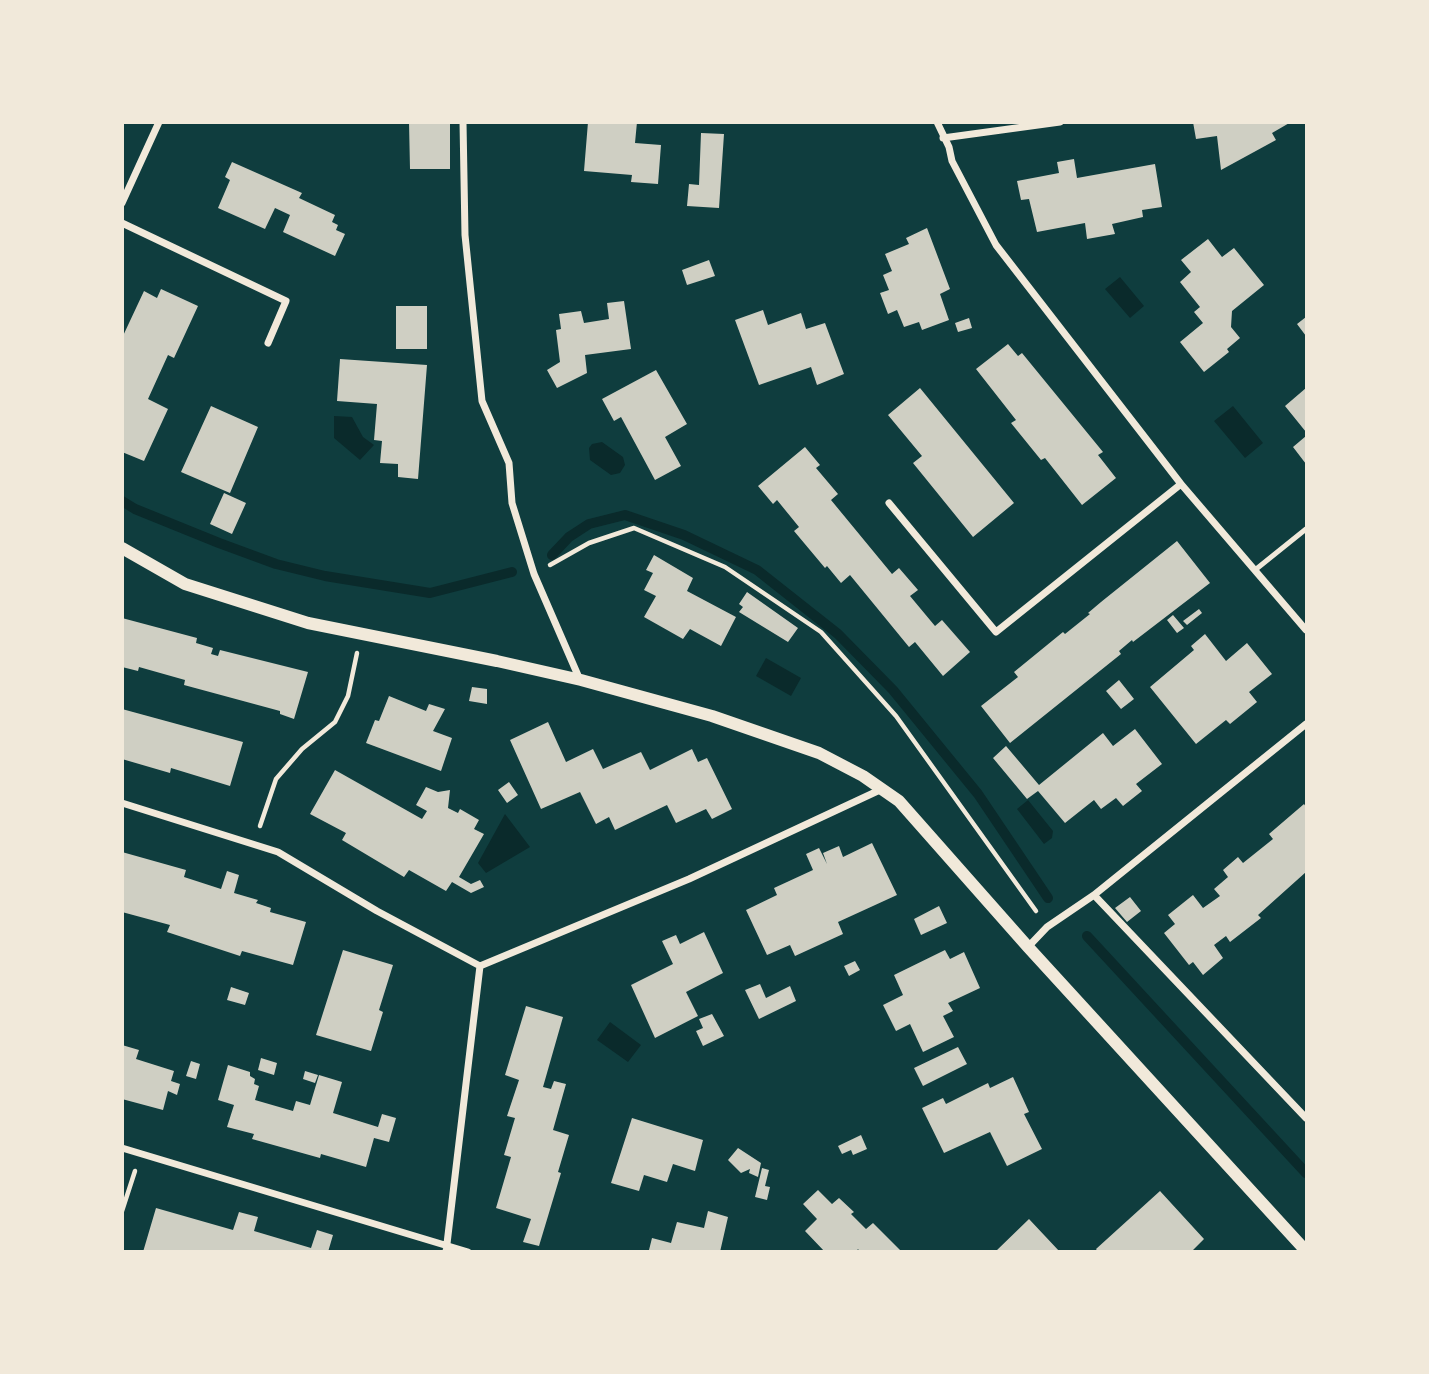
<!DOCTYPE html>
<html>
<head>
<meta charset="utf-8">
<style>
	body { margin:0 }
	#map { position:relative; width:1429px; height:1374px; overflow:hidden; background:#0f3d3e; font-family:Lato,sans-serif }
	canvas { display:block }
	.frame { position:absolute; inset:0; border:124px solid #f1e9da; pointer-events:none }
</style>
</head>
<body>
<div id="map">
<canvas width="1429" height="1374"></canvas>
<div class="frame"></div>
</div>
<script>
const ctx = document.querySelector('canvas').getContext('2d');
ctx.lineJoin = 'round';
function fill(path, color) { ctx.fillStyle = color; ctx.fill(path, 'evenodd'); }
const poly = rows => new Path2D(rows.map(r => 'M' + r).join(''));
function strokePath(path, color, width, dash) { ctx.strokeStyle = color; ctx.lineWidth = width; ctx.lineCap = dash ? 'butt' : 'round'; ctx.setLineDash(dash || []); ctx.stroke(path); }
const water = poly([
	[1120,277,1144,306,1130,318,1105,289],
	[1233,406,1263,443,1245,458,1214,421],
	[334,416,352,417,363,437,374,445,360,460,334,438],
	[602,442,623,457,625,465,620,473,611,475,590,460,589,448,592,444],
	[766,658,801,678,791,696,756,676],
	[1028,800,1053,831,1052,838,1044,844,1017,809],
	[505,814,530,847,486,873,478,863],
	[610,1022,641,1045,628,1062,597,1040]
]);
const stream = poly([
	[122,501,135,509,219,543,276,564,325,576,430,593,512,572],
	[552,555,569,537,589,524,625,515,684,535,757,570,838,634,893,690,978,794,1048,898],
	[1087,936,1306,1173]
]);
const building = poly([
	[409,122,450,122,450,169,410,169],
	[588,122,637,122,635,143,661,145,658,184,631,182,632,175,584,171],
	[1193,122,1291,122,1272,133,1276,140,1221,170,1217,136,1196,139],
	[701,133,724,134,719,208,687,206,689,184,699,185],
	[1074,159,1077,178,1155,164,1162,207,1142,210,1143,217,1112,224,1115,234,1087,239,1085,223,1037,232,1029,199,1021,200,1017,181,1059,173,1057,162],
	[232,162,302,193,299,198,335,215,332,222,338,225,336,230,345,234,335,256,283,232,290,215,275,208,265,229,218,208,230,180,225,177],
	[927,228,950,289,940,294,949,320,922,330,919,322,904,327,897,310,888,314,880,293,889,290,883,275,892,271,885,254,909,244,906,238],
	[1208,239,1222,257,1234,248,1264,285,1232,311,1231,327,1240,338,1227,349,1229,352,1204,372,1180,342,1203,323,1194,312,1200,307,1180,282,1191,272,1181,260],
	[709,260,715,276,687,285,682,270],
	[161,289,198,306,174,358,168,355,148,399,168,409,144,461,122,452,122,338,144,291,157,298],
	[624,301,631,349,585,355,587,373,557,388,547,370,560,362,556,330,561,329,559,314,581,311,584,323,609,319,607,303],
	[396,306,427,306,427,349,396,349],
	[763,310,768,325,801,313,806,329,825,323,844,374,817,385,811,367,759,385,735,320],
	[1306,317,1306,336,1297,324],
	[969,318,972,328,958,332,955,323],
	[1008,344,1018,356,1022,353,1103,452,1098,455,1116,478,1082,505,1045,458,1041,460,1011,423,1016,420,976,369],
	[340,359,427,365,418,479,398,477,398,464,380,463,382,441,374,440,377,404,337,401],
	[656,370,687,424,665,437,681,466,655,480,621,417,614,421,602,399],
	[920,388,1014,503,973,537,913,463,922,456,888,415],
	[1306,388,1306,432,1285,406],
	[211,406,258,427,230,493,181,472],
	[1306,436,1306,464,1293,447],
	[805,447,820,465,816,468,838,494,831,500,892,574,899,568,918,590,910,596,935,626,942,620,970,652,943,676,915,642,909,647,850,575,841,583,827,566,825,568,794,531,799,527,777,500,773,504,758,486],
	[224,493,246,503,232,534,210,524],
	[1177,541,1210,583,1133,642,1132,640,1119,651,1121,654,1010,743,981,706,1018,677,1014,672,1063,632,1065,634,1090,614,1088,613,1101,602],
	[654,555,693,578,687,591,736,617,721,646,690,629,683,639,644,617,656,596,644,590,653,573,646,570],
	[747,592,798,628,788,642,739,612,743,607,739,604],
	[1199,609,1202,613,1187,625,1183,621],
	[1173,615,1184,628,1177,633,1167,620],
	[122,618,197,638,196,643,213,648,211,654,218,656,220,650,308,672,294,719,280,714,280,711,184,685,185,680,139,667,138,671,122,667],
	[1205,634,1226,661,1247,643,1272,674,1249,692,1257,702,1230,724,1226,720,1196,744,1150,687,1194,650,1191,646],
	[1119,680,1134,699,1121,709,1106,691],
	[472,687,487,689,487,704,469,701],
	[389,696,426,711,429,704,445,709,433,731,452,738,441,771,366,743,375,720,379,721],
	[122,709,243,742,230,786,171,768,170,773,122,759],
	[548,722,566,762,593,749,603,769,641,752,650,770,692,749,698,762,707,758,732,809,712,819,706,809,676,823,667,805,615,830,609,817,596,824,580,792,541,809,510,740],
	[1135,729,1162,764,1136,784,1142,791,1123,806,1116,798,1101,809,1094,800,1065,823,1038,791,1027,799,993,758,1006,746,1039,785,1103,733,1113,746],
	[335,770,422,819,427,811,416,805,426,787,438,792,450,790,448,808,458,813,460,809,479,820,474,829,484,834,459,877,471,884,480,880,484,887,471,893,452,882,446,891,409,870,404,877,342,840,346,833,310,814],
	[509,782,518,795,507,803,498,790],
	[1304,804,1306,807,1306,872,1258,915,1261,918,1230,942,1226,936,1214,945,1223,958,1203,975,1193,962,1189,965,1164,933,1175,924,1168,915,1193,895,1203,908,1220,896,1214,889,1228,877,1223,870,1238,857,1243,863,1273,839,1269,834],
	[872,843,897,895,838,922,843,934,795,956,790,945,767,955,746,910,777,895,774,888,813,870,806,854,819,848,827,864,823,853,839,846,843,857],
	[122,852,186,870,184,877,221,889,227,871,239,875,234,893,258,900,256,903,271,908,270,912,306,922,293,965,242,951,240,956,167,932,170,925,122,912],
	[1130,897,1141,911,1127,922,1115,908],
	[939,906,947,923,921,935,914,919],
	[704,932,723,973,686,992,698,1016,655,1038,631,985,673,964,662,941,676,935,680,944],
	[343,950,393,965,379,1010,383,1012,371,1051,316,1035],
	[945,950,950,959,964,952,980,988,948,1003,953,1011,943,1016,954,1037,923,1052,910,1024,896,1031,883,1005,903,995,894,975],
	[855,961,860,970,849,976,844,966],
	[760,984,766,998,790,986,796,1001,759,1019,745,990],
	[231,987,249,993,245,1005,227,1000],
	[526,1006,563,1017,543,1087,551,1089,554,1081,566,1084,553,1130,569,1135,558,1172,561,1173,539,1246,523,1242,531,1219,496,1208,511,1157,504,1155,515,1118,507,1116,519,1080,505,1075],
	[712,1014,724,1036,703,1046,696,1031,703,1028,699,1019],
	[122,1045,139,1050,136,1059,174,1071,171,1081,180,1084,177,1095,168,1091,163,1110,122,1099],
	[958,1047,967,1064,923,1086,914,1068],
	[261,1058,277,1063,274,1075,258,1070],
	[191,1061,200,1064,196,1079,186,1076],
	[228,1065,250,1072,250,1076,255,1079,254,1084,259,1086,255,1100,293,1111,296,1101,310,1105,319,1075,342,1082,333,1113,378,1127,382,1114,396,1118,389,1142,374,1138,366,1167,321,1154,320,1158,252,1139,254,1134,227,1127,234,1105,218,1100],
	[305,1071,318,1075,315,1083,303,1079],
	[1013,1077,1029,1112,1024,1114,1042,1149,1007,1166,990,1132,944,1153,922,1108,943,1098,946,1104,988,1083,990,1088],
	[632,1118,703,1140,695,1171,673,1164,667,1182,644,1175,639,1191,611,1183],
	[861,1135,867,1149,853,1155,851,1150,842,1154,838,1146],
	[738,1148,761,1163,758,1177,749,1173,750,1169,741,1173,728,1160],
	[762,1168,769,1170,765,1186,770,1187,767,1200,755,1197],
	[818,1190,832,1204,839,1198,854,1212,851,1214,866,1229,873,1223,900,1250,860,1252,858,1249,856,1252,825,1252,805,1231,817,1219,803,1204],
	[1160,1191,1204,1239,1191,1252,1098,1252,1096,1249],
	[156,1208,233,1230,239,1212,258,1217,254,1231,311,1248,317,1230,333,1235,328,1252,143,1252],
	[708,1211,728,1217,720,1252,649,1250,652,1238,671,1243,677,1222,704,1228],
	[1029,1219,1060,1252,995,1252]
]);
const path = poly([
	[550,565,589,543,634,528,725,567,821,632,896,716,1036,911],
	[260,826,276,779,302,749,335,722,348,696,357,653],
	[122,1211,135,1171]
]);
const service = poly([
	[1255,570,1306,529]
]);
const minor = poly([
	[463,122,465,235,482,401,509,463,512,503,534,574,580,680],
	[937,122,949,147,952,161,996,245,1181,484,1306,630],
	[943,138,1060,122],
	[122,203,159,122],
	[122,223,286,301,268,343],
	[889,503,996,632,1181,484],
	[122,803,278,852,377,911,480,966],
	[1094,895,1306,1118],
	[1028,947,1047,927,1094,895,1306,724],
	[480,966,689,879,882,789],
	[122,1148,468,1252],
	[446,1252,480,966]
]);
const tertiary = poly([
	[122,548,185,584,308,623,497,661,581,680,712,716,819,753,863,776,899,801,1028,947,1306,1251]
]);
fill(water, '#0a2a2b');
strokePath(stream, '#0a2a2b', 10);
fill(building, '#cfcfc3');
strokePath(path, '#f1e9da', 4.5);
strokePath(service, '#f1e9da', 5);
strokePath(minor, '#f1e9da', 7);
strokePath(tertiary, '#f1e9da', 12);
</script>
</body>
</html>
